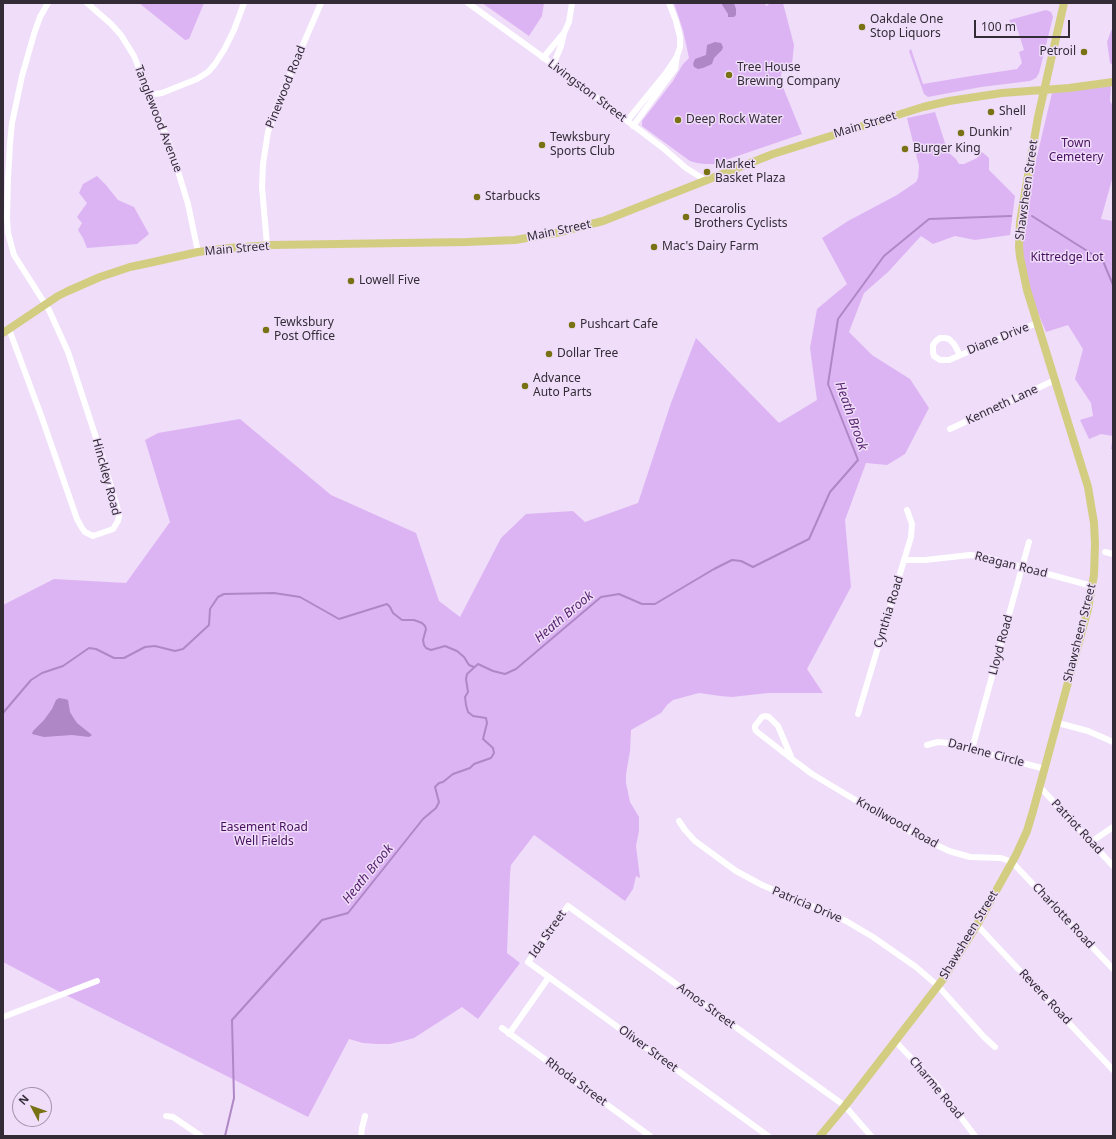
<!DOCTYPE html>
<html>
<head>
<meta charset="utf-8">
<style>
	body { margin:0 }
	#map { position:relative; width:1116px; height:1139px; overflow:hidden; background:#efddf9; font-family:"Noto Sans",sans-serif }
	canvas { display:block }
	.frame { position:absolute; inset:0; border:4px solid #332c37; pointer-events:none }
	.north { position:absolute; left:12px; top:1087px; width:40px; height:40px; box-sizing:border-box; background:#efddf9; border:1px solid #a496ab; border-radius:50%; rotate:311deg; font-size:11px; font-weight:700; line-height:16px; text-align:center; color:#332c37 }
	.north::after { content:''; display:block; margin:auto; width:14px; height:18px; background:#797214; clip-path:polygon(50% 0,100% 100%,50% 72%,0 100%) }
	.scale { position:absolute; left:974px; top:20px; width:96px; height:18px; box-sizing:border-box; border:2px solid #332c37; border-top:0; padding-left:5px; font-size:12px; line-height:14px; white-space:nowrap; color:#332c37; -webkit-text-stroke:3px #efddf9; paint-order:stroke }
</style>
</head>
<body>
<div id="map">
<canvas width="1116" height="1139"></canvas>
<div class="frame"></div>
<div class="north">N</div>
<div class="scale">100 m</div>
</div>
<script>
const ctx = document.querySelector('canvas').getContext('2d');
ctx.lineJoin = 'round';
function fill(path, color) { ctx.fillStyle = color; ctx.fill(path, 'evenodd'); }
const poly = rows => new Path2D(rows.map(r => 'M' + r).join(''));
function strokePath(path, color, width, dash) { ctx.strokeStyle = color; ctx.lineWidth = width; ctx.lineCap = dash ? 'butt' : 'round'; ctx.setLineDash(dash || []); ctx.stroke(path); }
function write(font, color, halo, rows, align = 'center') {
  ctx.font = font + ' "Noto Sans",sans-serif'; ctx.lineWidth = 3; ctx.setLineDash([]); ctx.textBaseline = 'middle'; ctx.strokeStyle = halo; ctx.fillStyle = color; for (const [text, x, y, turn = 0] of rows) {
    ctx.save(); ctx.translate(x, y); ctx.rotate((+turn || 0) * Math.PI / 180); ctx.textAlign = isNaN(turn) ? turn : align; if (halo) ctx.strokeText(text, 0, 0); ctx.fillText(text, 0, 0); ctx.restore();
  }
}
const green = poly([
	[139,3,204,3,189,39,185,40],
	[482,3,544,3,542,16,529,36],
	[674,3,765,3,766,6,771,3,783,3,794,45,792,64,783,66,780,80,802,134,714,164,705,164,697,163,690,161,642,126,642,121,673,81,683,64,689,58,683,30],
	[1046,10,1051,12,1053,17,1039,73,1036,78,1030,81,981,87,928,97,924,94,909,51,911,49,923,84,971,76,1017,69,1022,63,1019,52,1024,50,1015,22,1011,23,1009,20],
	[1113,28,1113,65,1110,63,1107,42,1111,31],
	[1111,86,1110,101,1113,106,1113,176,1101,219,1113,221,1113,449,1111,449,1113,436,1101,434,1089,439,1080,420,1093,416,1091,403,1075,379,1083,349,1068,325,1046,332,1021,272,1019,217,1032,177,1052,93],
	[935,112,948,152,956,159,959,164,964,164,977,158,982,152,989,158,989,170,1015,196,1010,235,975,240,955,236,933,244,921,236,888,272,864,293,849,332,872,355,910,379,929,408,905,454,887,465,866,463,845,520,851,587,807,669,823,693,768,693,732,697,720,696,699,693,673,700,667,705,661,713,631,730,630,751,626,774,626,783,630,802,639,817,639,831,636,846,640,878,636,876,633,889,625,901,534,835,511,865,510,874,507,953,520,963,478,1019,462,1007,414,1038,403,1041,390,1044,377,1044,363,1043,349,1039,308,1117,56,990,3,962,3,605,54,579,126,583,170,522,145,440,158,433,240,419,331,495,416,533,439,601,460,617,501,538,526,514,573,511,585,522,638,503,671,403,696,338,779,423,817,400,810,348,817,309,847,284,822,238,848,221,897,195,916,182,918,178,919,166,907,118],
	[97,176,106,185,118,200,134,207,149,234,137,244,87,248,83,238,78,230,82,223,77,217,87,203,79,193,83,184]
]);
const water = poly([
	[721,3,734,3,736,9,736,15,734,17,728,17,728,14],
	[715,42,721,43,723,47,722,50,714,58,712,64,703,68,698,69,694,67,693,64,695,59,706,55,707,45],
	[59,698,65,699,68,700,70,712,73,717,77,723,92,735,89,737,72,735,44,737,32,734,33,731,44,720,52,709,56,700]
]);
const stream = poly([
	[1032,216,1103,261,1113,285],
	[3,713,31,680,42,673,63,666,89,648,96,649,114,658,124,658,145,647,155,646,175,651,183,649,209,625,210,609,218,597,224,594,274,593,300,597,339,619,387,604,390,607,393,613,402,620,414,620,422,623,425,626,426,629,423,640,424,645,426,648,431,650,445,646,457,651,464,657,469,665,474,667],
	[225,1136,234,1098,232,1020,322,920,348,913,423,819,436,808,439,802,435,787,439,783,443,782,453,774,470,768,474,764,491,758,494,753,493,748,483,739,487,723,486,718,473,716,468,712,466,705,465,697,468,692,466,679,467,674,478,664,493,671,505,674,516,669,601,597,619,594,642,604,655,604,714,569,732,560,741,561,753,567,809,539,830,492,858,460,828,384,838,319,884,256,929,219,1011,216]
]);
const minor = poly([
	[87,3,111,24,121,35,134,56,171,148,188,204,198,252],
	[468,3,551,63,663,148,686,168,705,180],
	[543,58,563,34],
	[553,65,561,46,564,33,569,22,572,3],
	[149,92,156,94,162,93,197,79,208,72,215,64,224,50,234,30,244,3],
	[627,121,666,73,676,58],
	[633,126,675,69,677,56,680,47,680,37,676,21,669,3],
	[267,245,262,187,263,164,268,132,277,105,321,3],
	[9,329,42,418,77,519,82,528,85,532,93,536,113,529,118,521,119,516,117,507,102,456,68,352,49,310,14,255,8,233,7,218,8,179,10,143,12,123,22,76,34,34,40,17,48,3],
	[960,355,954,344,949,339,945,338,940,338,936,341,933,345,933,352,934,356,940,360,949,360,1017,331,1037,323],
	[950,429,1055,380],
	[1105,552,1113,554],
	[904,560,925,560,970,555,985,557,1092,586],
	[858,714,911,537,912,524,907,510],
	[1058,723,1088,731,1113,742],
	[927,745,938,742,948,743,1045,769],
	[972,749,1029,542],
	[792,759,778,726,769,717,765,716,762,717,755,726,755,728,756,731,792,759,812,774,892,822,920,837,949,851,970,857,1001,858,1012,862,1113,969],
	[1040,787,1113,866],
	[679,821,685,830,695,841,736,871,762,885,826,912,846,921,873,937,916,967,938,986,984,1037,995,1047],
	[1091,842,1113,827],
	[977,925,1113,1070],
	[3,1017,97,981],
	[502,1028,650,1136],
	[509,1034,549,977],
	[895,1041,935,1083,975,1136],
	[166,1116,173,1117,201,1136],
	[361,1136,362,1128,365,1116],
	[768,1136,528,962,568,906,845,1106,871,1136]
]);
const major = poly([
	[3,333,58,296,68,291,100,277,130,267,149,263,198,252,229,248,271,245,467,242,515,240,556,233,603,221,773,154,923,107,949,101,1002,93,1069,88,1113,82],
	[820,1136,845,1106,944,978,977,925,1016,855,1027,831,1033,811,1088,609,1094,575,1095,544,1094,523,1088,487,1027,290,1020,257,1019,247,1020,222,1038,117,1064,3]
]);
const markers = [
	[862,27,4,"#797214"],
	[1084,52,4,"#797214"],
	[729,75,4,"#797214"],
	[991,112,4,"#797214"],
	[678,120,4,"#797214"],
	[961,133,4,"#797214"],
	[542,145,4,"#797214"],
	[905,149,4,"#797214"],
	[707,172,4,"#797214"],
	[477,197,4,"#797214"],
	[686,217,4,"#797214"],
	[654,247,4,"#797214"],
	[351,281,4,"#797214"],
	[572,325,4,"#797214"],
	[266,330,4,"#797214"],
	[549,354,4,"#797214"],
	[525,386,4,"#797214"]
];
const poiNames = [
	["Oakdale One",870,20],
	["Stop Liquors",870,34],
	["Petroil",1076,52,"right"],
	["Tree House",737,68],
	["Brewing Company",737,82],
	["Shell",999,112],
	["Deep Rock Water",686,120],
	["Dunkin'",969,133],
	["Tewksbury",550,138],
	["Sports Club",550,152],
	["Burger King",913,149],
	["Market",715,165],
	["Basket Plaza",715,179],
	["Starbucks",485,197],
	["Decarolis",694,210],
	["Brothers Cyclists",694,224],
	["Mac's Dairy Farm",662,247],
	["Lowell Five",359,281],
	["Tewksbury",274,323],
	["Post Office",274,337],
	["Pushcart Cafe",580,325],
	["Dollar Tree",557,354],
	["Advance",533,379],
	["Auto Parts",533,393]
];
const streetNames = [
	["Pinewood Road",286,87,-68],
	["Livingston Street",587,91,37],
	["Tanglewood Avenue",158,119,69],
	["Main Street",865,125,-17],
	["Shawsheen Street",1027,190,-82],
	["Main Street",559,231,-12],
	["Main Street",237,249,-5],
	["Diane Drive",998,339,-22],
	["Kenneth Lane",1002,405,-25],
	["Hinckley Road",106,477,75],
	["Reagan Road",1011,565,14],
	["Cynthia Road",889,612,-73],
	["Shawsheen Street",1080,633,-76],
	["Lloyd Road",1001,645,-75],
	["Darlene Circle",986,753,15],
	["Knollwood Road",897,823,29],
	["Patriot Road",1077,827,47],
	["Patricia Drive",807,905,23],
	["Charlotte Road",1063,916,47],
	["Ida Street",548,934,-55],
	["Shawsheen Street",969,935,-59],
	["Revere Road",1045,997,47],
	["Amos Street",706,1006,36],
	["Oliver Street",648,1049,36],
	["Rhoda Street",576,1082,36],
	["Charme Road",936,1088,50]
];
const parkNames = [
	["Town",1076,144],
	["Cemetery",1076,158],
	["Kittredge Lot",1067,258],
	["Easement Road",264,828],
	["Well Fields",264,842]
];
const waterNames = [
	["Heath Brook",851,416,70],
	["Heath Brook",564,617,-40],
	["Heath Brook",368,874,-51]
];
fill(green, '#ddb4f3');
fill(water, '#af86c6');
strokePath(stream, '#af86c6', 2);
strokePath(minor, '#fff', 6);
strokePath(major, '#d3cd82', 8);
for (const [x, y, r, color] of markers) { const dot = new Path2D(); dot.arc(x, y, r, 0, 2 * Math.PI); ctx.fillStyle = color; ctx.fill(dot); strokePath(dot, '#efddf9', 1.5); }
write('12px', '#332c37', '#efddf9', poiNames, 'left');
write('12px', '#332c37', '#efddf9', streetNames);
write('12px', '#460f5d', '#efddf9', parkNames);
write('italic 13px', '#57236f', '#efddf9', waterNames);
</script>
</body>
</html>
